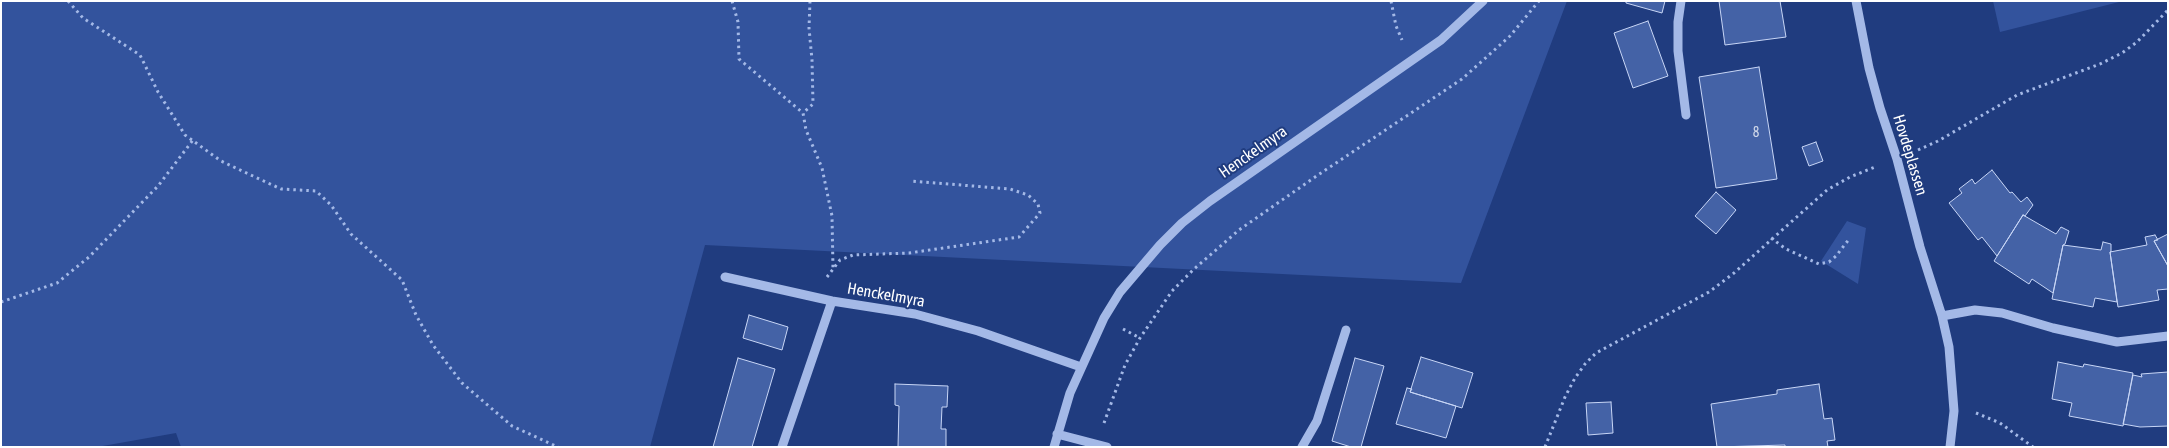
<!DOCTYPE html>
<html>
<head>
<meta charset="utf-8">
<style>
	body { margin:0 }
	#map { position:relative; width:2169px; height:448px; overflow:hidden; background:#203c7f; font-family:"Asap Condensed",sans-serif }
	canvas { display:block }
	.frame { position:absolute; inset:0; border:2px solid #fff; pointer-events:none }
</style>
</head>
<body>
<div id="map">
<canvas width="2169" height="448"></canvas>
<div class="frame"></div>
</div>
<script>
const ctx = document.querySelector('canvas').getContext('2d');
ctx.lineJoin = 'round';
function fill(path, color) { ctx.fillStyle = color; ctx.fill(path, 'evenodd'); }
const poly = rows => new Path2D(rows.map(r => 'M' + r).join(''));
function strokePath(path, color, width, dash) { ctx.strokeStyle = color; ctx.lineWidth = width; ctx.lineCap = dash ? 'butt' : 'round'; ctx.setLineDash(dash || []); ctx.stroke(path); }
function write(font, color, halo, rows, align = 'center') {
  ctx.font = font + ' "Asap Condensed",sans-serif'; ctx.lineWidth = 4; ctx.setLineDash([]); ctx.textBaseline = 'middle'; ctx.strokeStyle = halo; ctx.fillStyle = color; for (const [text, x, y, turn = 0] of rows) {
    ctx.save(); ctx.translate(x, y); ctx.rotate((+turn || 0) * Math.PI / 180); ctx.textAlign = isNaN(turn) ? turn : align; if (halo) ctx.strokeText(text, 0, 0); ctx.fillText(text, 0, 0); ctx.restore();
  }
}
const green = poly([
	[1,1,1567,1,1461,283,705,245,650,447,181,447,176,433,97,447,1,447],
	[1993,1,2123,1,2000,32],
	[1847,221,1866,228,1858,284,1821,261]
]);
const building = poly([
	[1626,1,1665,1,1662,13,1626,3,1626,1],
	[1719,1,1780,1,1786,37,1725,45,1719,1],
	[1648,21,1668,76,1633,88,1614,33,1648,21],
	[1759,67,1777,179,1716,188,1699,77,1759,67],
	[1816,142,1823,161,1809,166,1802,147,1816,142],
	[1992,170,2010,193,2012,192,2021,202,2027,197,2033,205,2025,216,2023,215,1997,256,1982,237,1978,240,1949,203,1962,193,1959,189,1972,179,1975,184,1992,170],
	[1716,192,1736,210,1716,234,1695,216,1716,192],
	[2023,215,2056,234,2061,227,2069,231,2065,244,2063,245,2053,293,2032,279,2029,284,1994,261,2023,215],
	[2168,234,2168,266,2154,241,2168,234],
	[2155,235,2158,240,2154,241,2168,266,2168,289,2157,290,2159,300,2118,307,2110,252,2147,245,2145,237,2155,235],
	[2103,242,2111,244,2111,252,2110,252,2117,302,2095,298,2093,307,2052,299,2063,245,2101,250,2103,242],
	[749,315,788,327,782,350,743,338,749,315],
	[1421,357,1473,373,1462,408,1410,392,1421,357],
	[738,358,775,369,752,447,713,447,738,358],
	[1355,358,1384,366,1361,447,1351,447,1332,441,1355,358],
	[2058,362,2083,367,2084,364,2133,373,2123,426,2069,416,2072,403,2052,399,2058,362],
	[2168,372,2168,426,2140,427,2123,424,2133,375,2142,377,2141,374,2168,372],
	[895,384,948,386,947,407,942,407,941,429,946,429,946,447,898,447,899,406,895,405,895,384],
	[1819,384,1824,419,1832,418,1835,440,1827,441,1828,447,1785,447,1785,445,1717,447,1711,404,1777,394,1777,390,1819,384],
	[1407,388,1412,389,1410,392,1456,406,1446,438,1396,424,1407,388],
	[1611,402,1613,433,1588,435,1586,403,1611,402]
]);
const path = poly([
	[68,1,83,18,140,55,158,92,185,135,221,161,253,176,281,189,316,191,331,205,351,234,402,280,416,315,433,345,462,383,512,426,558,447],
	[732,1,738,22,739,59,803,113],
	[810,1,809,28,812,60,813,104,803,113,806,130,822,168,832,216,833,269],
	[1391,1,1396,26,1402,40],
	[1918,150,1938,141,2017,95,2100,64,2122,53,2137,42,2168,10],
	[1771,238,1786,249,1819,264,1829,262,1836,256,1850,238],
	[827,277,840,260,853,255,909,253,1019,237,1040,213,1038,204,1028,195,1010,189,911,181],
	[1,302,57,283,89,257,158,186,193,140],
	[1123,329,1140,338],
	[1976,413,2000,423,2033,447],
	[1104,423,1125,365,1140,338,1172,291,1194,269,1239,230,1318,175,1462,79,1510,36,1539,1],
	[1545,447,1565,397,1575,378,1585,364,1596,353,1709,292,1734,273,1827,190,1850,177,1875,167]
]);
const minor = poly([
	[1681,1,1678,22,1678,51,1686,115],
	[1856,1,1869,68,1880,108,1897,159,1920,247,1942,316,1949,347,1954,411,1950,447],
	[725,277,832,301,915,314,978,331,1081,367],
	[1942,316,1975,310,2002,313,2053,328,2117,342,2168,336],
	[1057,434,1107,447],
	[782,447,832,301],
	[1054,447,1070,393,1104,318,1120,292,1160,245,1182,223,1210,201,1441,40,1483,1],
	[1302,447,1317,421,1346,330]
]);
const numberNames = [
	["8",1756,133]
];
const streetNames = [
	["Henckelmyra",1253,152,-35],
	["Hovdeplassen",1910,155,73],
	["Henckelmyra",886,295,10]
];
fill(green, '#33539d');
fill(building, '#4462a6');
strokePath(building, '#c8d6f6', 1);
strokePath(path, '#a4b9e7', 3, [2.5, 4]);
strokePath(minor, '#a4b9e7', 9);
write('14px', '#d0d8e9', null, numberNames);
write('16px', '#fff', '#203c7f', streetNames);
</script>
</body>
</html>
